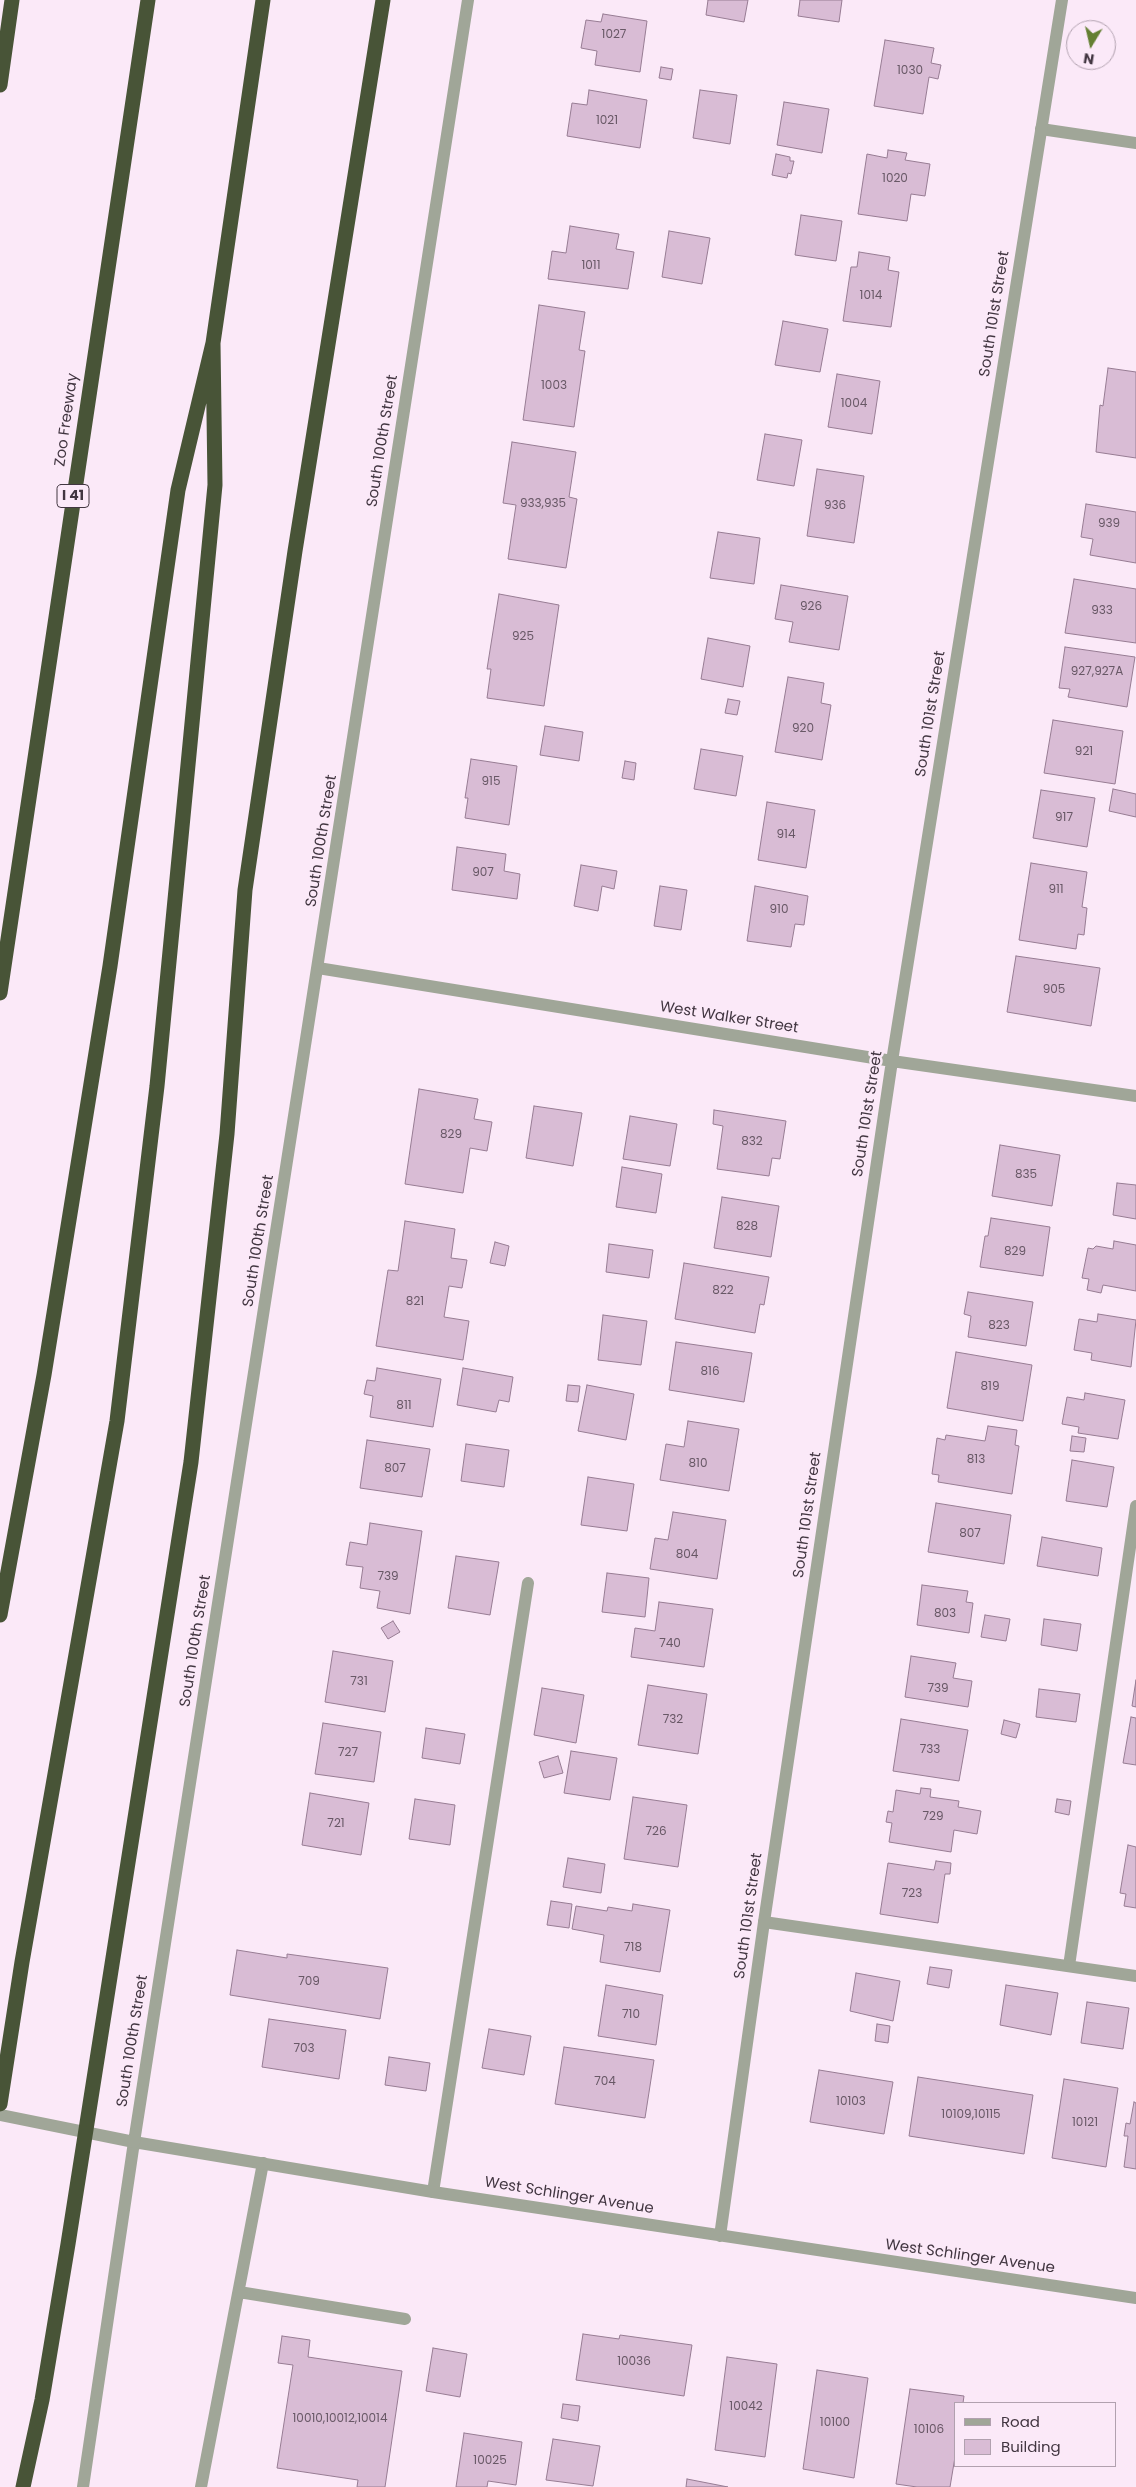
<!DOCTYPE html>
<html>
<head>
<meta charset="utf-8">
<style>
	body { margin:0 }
	#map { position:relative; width:1136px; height:2487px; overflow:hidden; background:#fbe9f8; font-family:Poppins,sans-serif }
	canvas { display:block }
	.legend { position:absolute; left:954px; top:2402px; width:162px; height:65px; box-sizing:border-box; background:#fbe9f8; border:1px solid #b1a1af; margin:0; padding:6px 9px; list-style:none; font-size:15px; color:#423641 }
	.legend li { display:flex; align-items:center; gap:10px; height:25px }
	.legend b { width:25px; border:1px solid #b1a1af }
	.north { position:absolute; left:1066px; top:20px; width:50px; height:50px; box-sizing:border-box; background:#fbe9f8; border:1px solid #b1a1af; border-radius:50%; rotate:189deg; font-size:14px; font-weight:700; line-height:20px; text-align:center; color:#423641 }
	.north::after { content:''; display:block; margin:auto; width:18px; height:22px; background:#647f32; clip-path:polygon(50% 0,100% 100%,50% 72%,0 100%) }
</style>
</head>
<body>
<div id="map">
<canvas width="1136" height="2487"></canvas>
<ul class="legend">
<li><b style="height:6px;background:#a0a698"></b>Road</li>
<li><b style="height:14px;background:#d9bcd5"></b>Building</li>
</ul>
<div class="north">N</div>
</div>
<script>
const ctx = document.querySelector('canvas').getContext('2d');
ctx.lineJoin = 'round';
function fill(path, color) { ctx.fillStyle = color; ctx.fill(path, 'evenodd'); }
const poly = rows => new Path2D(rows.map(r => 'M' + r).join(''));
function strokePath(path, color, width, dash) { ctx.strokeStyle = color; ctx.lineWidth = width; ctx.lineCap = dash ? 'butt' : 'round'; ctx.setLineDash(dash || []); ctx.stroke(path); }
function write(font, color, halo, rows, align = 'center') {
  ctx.font = font + ' Poppins,sans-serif'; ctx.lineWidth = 5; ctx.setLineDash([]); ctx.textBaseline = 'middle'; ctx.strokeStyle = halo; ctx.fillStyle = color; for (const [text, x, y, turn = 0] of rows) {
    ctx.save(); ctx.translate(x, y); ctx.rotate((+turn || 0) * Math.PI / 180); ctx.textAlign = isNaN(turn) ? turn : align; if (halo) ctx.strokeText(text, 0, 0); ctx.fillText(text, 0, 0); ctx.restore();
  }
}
const building = poly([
	[708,0,748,0,744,22,706,15,708,0],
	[800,0,842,0,839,22,798,16,800,0],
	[603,14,647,21,640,72,595,65,597,51,581,48,586,20,601,22,603,14],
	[885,40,934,48,931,63,941,65,938,79,929,77,923,114,874,106,885,40],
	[661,67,673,69,671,80,659,78,661,67],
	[589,90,647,100,640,148,567,136,572,103,587,105,589,90],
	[700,90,737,95,730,144,693,138,700,90],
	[784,102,829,109,822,153,777,145,784,102],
	[888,150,907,153,905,160,930,164,925,196,911,194,907,221,858,214,867,154,887,158,888,150],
	[776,154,790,157,790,161,794,161,791,174,788,173,787,178,772,175,776,154],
	[801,215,842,221,836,261,795,255,801,215],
	[570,226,619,234,616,249,634,252,628,289,548,279,552,251,566,253,570,226],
	[669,231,710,238,702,284,662,277,669,231],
	[859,252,890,257,888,270,899,272,891,327,843,321,851,267,857,267,859,252],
	[539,305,585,312,579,350,585,351,574,427,523,420,539,305],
	[783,321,828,329,820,372,775,365,783,321],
	[1108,368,1136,372,1136,458,1096,452,1100,405,1103,406,1108,368],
	[837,374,880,381,872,434,828,427,837,374],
	[765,434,802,440,794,486,757,480,765,434],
	[512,442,576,452,569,497,577,499,566,568,508,559,516,505,503,503,512,442],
	[817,469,864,476,854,543,807,536,817,469],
	[1086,504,1136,512,1136,563,1090,555,1093,539,1081,537,1086,504],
	[718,532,760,538,754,584,710,578,718,532],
	[1074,579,1136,589,1136,643,1065,633,1074,579],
	[781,585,848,596,839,650,789,642,793,622,775,619,781,585],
	[499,594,559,605,544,706,487,698,491,669,487,669,499,594],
	[708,638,750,646,743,687,701,679,708,638],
	[1065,647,1135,657,1127,707,1068,697,1070,689,1059,688,1065,647],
	[788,677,824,683,821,703,831,705,822,760,775,752,788,677],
	[728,699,740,701,737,715,725,713,728,699],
	[1053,720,1123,731,1115,784,1044,773,1053,720],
	[545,726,583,732,579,761,540,755,545,726],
	[701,749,743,756,736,796,694,789,701,749],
	[471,759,517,766,509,825,465,818,468,798,465,798,471,759],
	[625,761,636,763,634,780,622,778,625,761],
	[1113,789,1136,794,1136,817,1109,811,1113,789],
	[1041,790,1095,798,1087,847,1033,838,1041,790],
	[767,802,815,810,806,868,758,860,767,802],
	[457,847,506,854,504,871,520,874,517,899,452,890,457,847],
	[1031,863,1087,872,1082,907,1087,908,1084,935,1078,934,1076,949,1019,940,1031,863],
	[581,865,617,871,614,889,602,886,598,911,574,906,581,865],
	[660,886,687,890,681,930,654,926,660,886],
	[755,886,808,896,804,925,795,924,791,947,747,941,755,886],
	[1016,956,1100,968,1091,1026,1007,1012,1016,956],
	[419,1089,478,1099,474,1119,492,1122,487,1151,470,1148,463,1193,405,1184,419,1089],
	[534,1106,582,1113,573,1166,526,1158,534,1106],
	[714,1110,786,1121,780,1159,772,1158,769,1176,717,1169,723,1126,713,1124,714,1110],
	[630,1116,677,1124,670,1166,623,1159,630,1116],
	[1000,1145,1060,1155,1052,1206,992,1196,1000,1145],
	[622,1167,662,1174,656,1213,616,1207,622,1167],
	[1117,1183,1136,1185,1136,1219,1113,1215,1117,1183],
	[722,1197,779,1206,771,1257,714,1248,722,1197],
	[991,1218,1050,1227,1043,1276,980,1267,985,1236,988,1236,991,1218],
	[405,1221,455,1229,451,1258,467,1260,462,1288,449,1286,444,1317,469,1321,463,1360,376,1346,388,1270,398,1271,405,1221],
	[1114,1241,1136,1245,1136,1291,1103,1285,1101,1293,1087,1290,1089,1279,1082,1278,1088,1248,1093,1249,1096,1246,1113,1249,1114,1241],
	[495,1242,509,1246,505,1266,490,1263,495,1242],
	[609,1244,653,1250,649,1278,606,1272,609,1244],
	[684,1263,769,1277,764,1305,760,1304,755,1333,675,1319,684,1263],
	[968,1292,1033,1302,1026,1346,968,1337,971,1316,964,1314,968,1292],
	[1098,1314,1136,1320,1131,1367,1091,1360,1092,1353,1074,1350,1079,1319,1097,1322,1098,1314],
	[603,1315,647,1321,641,1365,598,1360,603,1315],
	[676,1342,752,1353,744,1402,669,1390,676,1342],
	[956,1352,1032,1365,1023,1421,947,1408,956,1352],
	[377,1368,441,1379,433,1427,370,1417,373,1396,364,1394,367,1380,375,1381,377,1368],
	[463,1368,513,1377,509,1402,499,1400,496,1412,457,1405,463,1368],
	[568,1385,580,1386,578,1402,566,1401,568,1385],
	[587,1385,634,1394,626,1440,578,1431,587,1385],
	[1085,1393,1125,1400,1118,1439,1078,1433,1079,1427,1062,1424,1067,1397,1084,1400,1085,1393],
	[688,1421,739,1429,729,1491,660,1480,666,1444,684,1447,688,1421],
	[988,1426,1017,1430,1015,1445,1019,1446,1012,1494,938,1482,939,1475,932,1474,937,1438,945,1440,946,1435,985,1441,988,1426],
	[1072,1436,1086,1438,1084,1452,1070,1451,1072,1436],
	[367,1440,430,1449,422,1497,360,1488,367,1440],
	[466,1444,509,1450,504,1487,461,1481,466,1444],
	[1072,1460,1114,1467,1107,1507,1066,1501,1072,1460],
	[588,1477,634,1484,627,1531,581,1525,588,1477],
	[936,1503,1011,1515,1004,1564,928,1552,936,1503],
	[673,1512,726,1520,717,1579,650,1569,655,1538,668,1540,673,1512],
	[370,1523,422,1531,410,1614,377,1608,380,1591,360,1588,363,1567,346,1565,350,1542,367,1545,370,1523],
	[1042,1537,1102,1548,1098,1576,1037,1566,1042,1537],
	[456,1556,499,1562,490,1615,448,1608,456,1556],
	[607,1573,649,1578,645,1617,602,1612,607,1573],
	[922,1585,968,1591,966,1602,973,1603,969,1633,917,1625,922,1585],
	[659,1602,713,1609,704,1667,631,1657,635,1628,655,1631,659,1602],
	[985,1615,1010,1619,1006,1641,981,1637,985,1615],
	[1044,1619,1081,1624,1077,1651,1041,1645,1044,1619],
	[393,1621,400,1632,388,1639,381,1628,393,1621],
	[333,1651,393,1661,385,1712,325,1702,333,1651],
	[911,1656,956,1663,953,1678,972,1681,968,1707,905,1697,911,1656],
	[1136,1680,1136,1707,1132,1706,1136,1680],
	[648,1685,707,1694,698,1754,638,1745,648,1685],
	[542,1688,584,1695,576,1743,534,1735,542,1688],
	[1039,1689,1080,1694,1076,1722,1036,1717,1039,1689],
	[1131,1717,1136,1718,1136,1765,1123,1763,1131,1717],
	[901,1719,968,1730,959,1781,893,1771,901,1719],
	[1004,1720,1020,1724,1016,1738,1001,1734,1004,1720],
	[323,1723,381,1732,374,1782,315,1774,323,1723],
	[426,1728,465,1734,460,1764,422,1758,426,1728],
	[571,1751,617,1758,610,1800,564,1793,571,1751],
	[558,1756,563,1773,544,1778,539,1762,558,1756],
	[921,1788,931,1789,930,1797,959,1801,958,1807,981,1811,977,1834,954,1830,951,1852,889,1842,892,1823,886,1822,888,1811,893,1812,896,1790,920,1794,921,1788],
	[310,1793,369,1803,361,1855,302,1845,310,1793],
	[633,1797,687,1805,678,1867,624,1859,633,1797],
	[415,1799,455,1805,450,1845,409,1839,415,1799],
	[1057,1799,1071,1801,1069,1815,1055,1812,1057,1799],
	[1128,1845,1136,1847,1136,1908,1124,1906,1126,1894,1120,1893,1128,1845],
	[568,1858,605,1864,601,1893,563,1887,568,1858],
	[936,1861,951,1863,950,1874,945,1874,938,1923,880,1914,888,1863,934,1870,936,1861],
	[551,1901,572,1904,569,1928,547,1925,551,1901],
	[633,1904,670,1910,660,1972,600,1962,604,1935,572,1929,576,1906,607,1911,608,1907,632,1911,633,1904],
	[237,1950,287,1958,287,1954,388,1968,380,2019,230,1995,237,1950],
	[930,1967,952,1970,949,1988,927,1984,930,1967],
	[856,1973,900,1981,893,2021,850,2011,856,1973],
	[606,1985,663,1995,656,2045,598,2036,606,1985],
	[1006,1985,1058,1993,1051,2035,1000,2025,1006,1985],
	[1087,2002,1129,2008,1123,2049,1081,2043,1087,2002],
	[269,2019,346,2030,339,2079,262,2067,269,2019],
	[877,2024,890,2026,888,2043,875,2041,877,2024],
	[489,2029,531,2036,524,2075,482,2068,489,2029],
	[564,2047,654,2060,645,2118,555,2104,564,2047],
	[389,2057,430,2063,426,2091,385,2085,389,2057],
	[819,2070,893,2082,884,2134,810,2122,819,2070],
	[918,2077,1033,2095,1024,2154,909,2136,918,2077],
	[1064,2079,1118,2088,1106,2167,1052,2158,1064,2079],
	[1134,2102,1136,2103,1136,2169,1124,2167,1128,2136,1124,2136,1126,2123,1130,2124,1134,2102],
	[583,2334,619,2339,620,2335,692,2345,684,2396,576,2380,583,2334],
	[282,2336,310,2340,308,2357,402,2371,385,2487,357,2487,358,2480,277,2468,293,2365,278,2363,282,2336],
	[433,2348,467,2354,460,2397,426,2391,433,2348],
	[727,2357,777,2364,765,2457,715,2450,727,2357],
	[817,2370,868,2378,854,2478,803,2469,817,2370],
	[910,2389,964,2396,963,2403,955,2403,955,2457,950,2487,917,2487,896,2484,910,2389],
	[563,2404,580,2406,578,2421,561,2418,563,2404],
	[464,2433,522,2442,516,2485,488,2481,487,2487,456,2487,464,2433],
	[553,2439,600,2446,593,2486,546,2480,553,2439],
	[687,2479,728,2487,686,2487,687,2479]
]);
const service = poly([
	[1041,129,1136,143],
	[764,1922,1136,1976],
	[1069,1966,1136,1506],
	[433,2192,528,1583],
	[239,2292,405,2319],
	[201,2487,263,2163]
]);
const minor = poly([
	[318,968,892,1061,1136,1096],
	[720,2236,764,1922,892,1061,1062,0],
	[83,2487,134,2142,433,2192,1136,2298]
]);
const tertiary = poly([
	[0,2115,134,2142,468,0]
]);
const motorway = poly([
	[0,85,12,0],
	[0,993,148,0],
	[0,1615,44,1375,110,966,178,490,213,343,263,0],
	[0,2104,22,1962,117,1421,157,1086,215,485,213,343],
	[23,2487,42,2400,68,2244,191,1462,227,1134,245,890,295,551,383,0]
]);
const numberNames = [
	["1027",614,35],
	["1030",910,71],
	["1021",607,121],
	["1020",895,179],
	["1011",591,266],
	["1014",871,296],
	["1003",554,386],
	["1004",854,404],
	["933,935",543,504],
	["936",835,506],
	["939",1109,524],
	["926",811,607],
	["933",1102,611],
	["925",523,637],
	["927,927A",1097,672],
	["920",803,729],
	["921",1084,752],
	["915",491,782],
	["917",1064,818],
	["914",786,835],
	["907",483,873],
	["911",1056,890],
	["910",779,910],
	["905",1054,990],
	["829",451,1135],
	["832",752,1142],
	["835",1026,1175],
	["828",747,1227],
	["829",1015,1252],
	["822",723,1291],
	["821",415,1302],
	["823",999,1326],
	["816",710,1372],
	["819",990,1387],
	["811",404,1406],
	["813",976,1460],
	["810",698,1464],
	["807",395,1469],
	["807",970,1534],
	["804",687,1555],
	["739",388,1577],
	["803",945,1614],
	["740",670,1644],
	["731",359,1682],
	["739",938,1689],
	["732",673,1720],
	["733",930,1750],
	["727",348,1753],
	["729",933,1817],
	["721",336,1824],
	["726",656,1832],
	["723",912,1894],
	["718",633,1948],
	["709",309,1982],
	["710",631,2015],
	["703",304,2049],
	["704",605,2082],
	["10103",851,2102],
	["10109,10115",971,2115],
	["10121",1085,2123],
	["10036",634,2362],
	["10042",746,2407],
	["10010,10012,10014",340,2419],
	["10100",835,2423],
	["10106",929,2430],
	["10025",490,2461]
];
const shields = [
	[73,496,32]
];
const shieldNames = [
	["I 41",73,496]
];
const streetNames = [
	["South 101st Street",995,314,-81],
	["Zoo Freeway",67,420,-82],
	["South 100th Street",383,441,-81],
	["South 101st Street",931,714,-81],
	["South 100th Street",322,841,-81],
	["West Walker Street",729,1018,9],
	["South 101st Street",868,1114,-81],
	["South 100th Street",259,1241,-81],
	["South 101st Street",808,1515,-82],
	["South 100th Street",196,1641,-81],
	["South 101st Street",749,1916,-82],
	["South 100th Street",133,2041,-81],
	["West Schlinger Avenue",569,2196,9],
	["West Schlinger Avenue",970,2257,8]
];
fill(building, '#d9bcd5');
strokePath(building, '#977c93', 1);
strokePath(service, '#a0a698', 12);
strokePath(minor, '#a0a698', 12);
strokePath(tertiary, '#a0a698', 12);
strokePath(motorway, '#485437', 15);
write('12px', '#685866', null, numberNames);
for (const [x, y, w] of shields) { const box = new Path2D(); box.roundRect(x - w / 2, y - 11.5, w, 23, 4); ctx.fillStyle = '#fbe9f8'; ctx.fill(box); strokePath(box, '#423641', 1); }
write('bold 14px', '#423641', null, shieldNames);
write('15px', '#423641', '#fbe9f8', streetNames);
</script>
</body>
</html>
